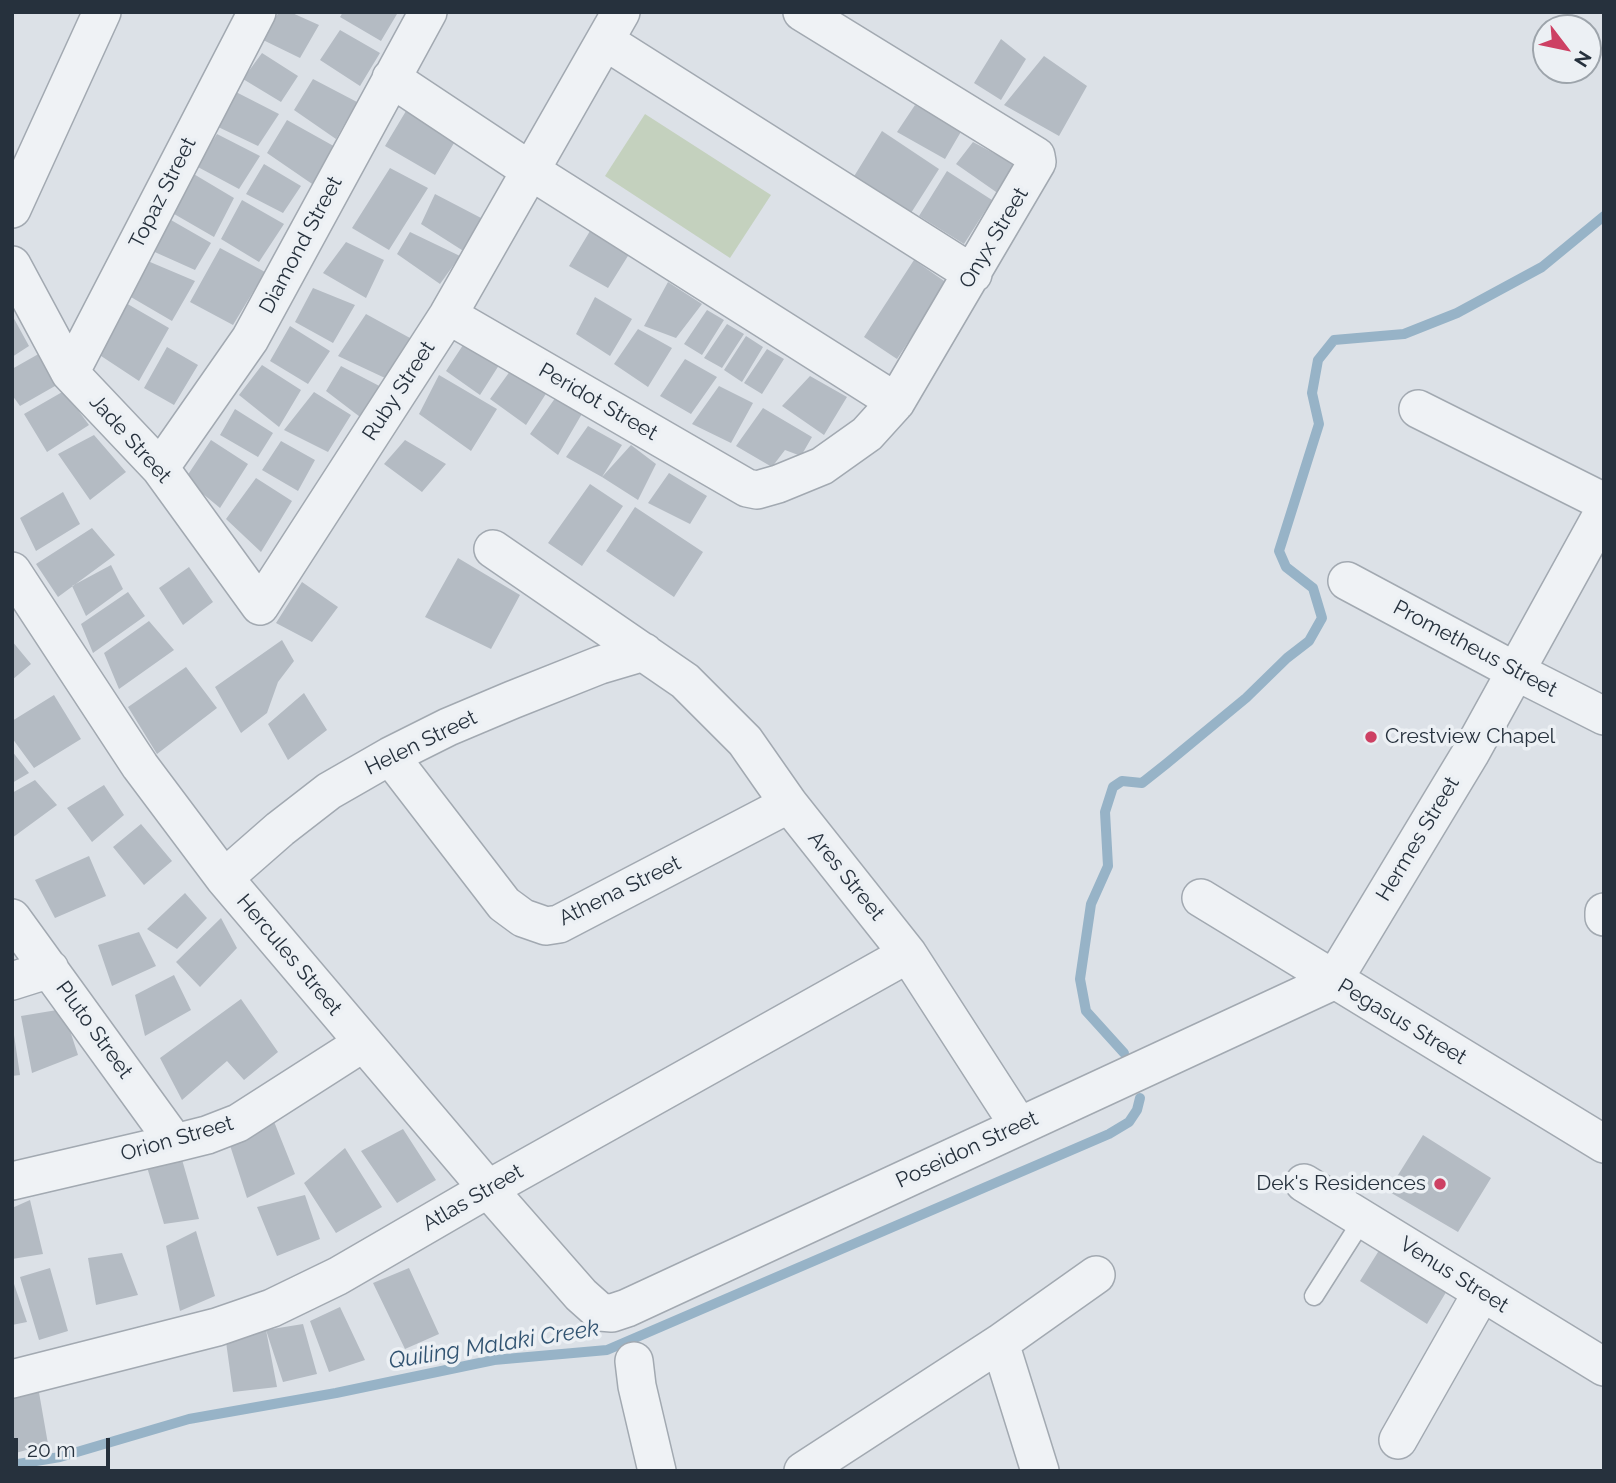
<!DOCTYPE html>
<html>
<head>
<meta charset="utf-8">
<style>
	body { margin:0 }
	#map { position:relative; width:1616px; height:1483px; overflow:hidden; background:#dce1e7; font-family:Raleway,sans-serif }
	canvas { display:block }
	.frame { position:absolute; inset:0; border:14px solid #26313d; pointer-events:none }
	.north { position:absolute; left:1532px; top:14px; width:70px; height:70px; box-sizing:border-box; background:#ecf0f4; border:2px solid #9da4ab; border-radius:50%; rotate:122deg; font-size:19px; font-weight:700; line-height:28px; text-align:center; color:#26313d }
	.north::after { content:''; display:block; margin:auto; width:24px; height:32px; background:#cd4063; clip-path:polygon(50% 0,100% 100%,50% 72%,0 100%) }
	.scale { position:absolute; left:14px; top:1438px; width:96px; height:32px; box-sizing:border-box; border:4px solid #26313d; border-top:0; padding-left:9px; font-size:21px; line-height:24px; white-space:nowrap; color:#26313d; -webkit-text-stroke:5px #ecf0f4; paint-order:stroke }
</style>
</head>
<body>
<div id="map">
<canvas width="1616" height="1483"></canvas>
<div class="frame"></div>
<div class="north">N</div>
<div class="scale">20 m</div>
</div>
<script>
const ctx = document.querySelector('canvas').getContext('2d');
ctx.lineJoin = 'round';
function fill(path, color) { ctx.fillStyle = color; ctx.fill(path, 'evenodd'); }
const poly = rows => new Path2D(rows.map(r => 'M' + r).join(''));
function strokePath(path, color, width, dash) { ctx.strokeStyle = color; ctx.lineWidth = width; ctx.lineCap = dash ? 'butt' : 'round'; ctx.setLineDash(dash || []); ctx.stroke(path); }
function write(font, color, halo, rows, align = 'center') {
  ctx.font = font + ' Raleway,sans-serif'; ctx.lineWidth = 7; ctx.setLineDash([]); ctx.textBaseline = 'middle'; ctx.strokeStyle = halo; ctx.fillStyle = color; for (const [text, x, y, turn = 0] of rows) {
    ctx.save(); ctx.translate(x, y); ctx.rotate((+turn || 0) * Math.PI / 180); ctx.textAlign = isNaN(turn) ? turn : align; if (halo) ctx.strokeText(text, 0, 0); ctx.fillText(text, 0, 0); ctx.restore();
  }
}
const green = poly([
	[645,114,771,195,730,258,605,176]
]);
const stream = poly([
	[1124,1053,1086,1011,1080,979,1091,904,1108,866,1105,812,1113,787,1122,781,1142,783,1166,764,1246,698,1287,658,1309,641,1322,618,1313,588,1286,567,1279,551,1319,424,1312,393,1318,360,1334,340,1404,334,1457,313,1542,267,1604,216],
	[12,1465,60,1457,189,1419,336,1393,494,1360,607,1350,1109,1134,1129,1122,1137,1110,1140,1098]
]);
const building = poly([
	[279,12,290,12,319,25,300,58,261,39],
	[343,12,394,12,397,14,381,41,340,17],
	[340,30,380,53,360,86,320,60],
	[1001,39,1026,59,1001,100,974,83],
	[262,53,298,76,281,102,243,79],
	[1044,56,1087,86,1059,136,1004,105],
	[313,79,357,102,336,139,294,110],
	[236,92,279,114,258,146,214,125],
	[915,105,962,130,945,159,897,132],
	[406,111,457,138,435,175,385,146],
	[287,120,339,149,318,188,267,153],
	[882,131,939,169,911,213,853,178],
	[217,134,260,156,239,189,196,166],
	[973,142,1014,164,999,194,956,164],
	[264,164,301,186,283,213,246,194],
	[390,168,428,188,389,250,352,228],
	[947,171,992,200,964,244,919,216],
	[192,173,234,198,214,237,169,211],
	[435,194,483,219,465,252,421,224],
	[242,200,284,224,259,262,221,239],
	[164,216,211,243,195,270,148,249],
	[593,226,631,251,608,288,569,266],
	[410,232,460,256,440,284,397,254],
	[346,242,384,260,366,298,323,273],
	[220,248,265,272,233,325,190,302],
	[143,259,195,281,172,321,124,293],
	[914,260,947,283,897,359,864,337],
	[668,282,702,304,676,338,644,326],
	[313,288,355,305,333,343,295,322],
	[595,297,632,319,610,356,576,334],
	[119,299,169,328,139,381,92,350],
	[707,310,724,320,702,355,684,344],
	[366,314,410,338,385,378,338,356],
	[12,315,29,346,12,357],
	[727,324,744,334,722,368,704,358],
	[290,326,330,351,308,384,270,361],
	[638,329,672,348,648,387,614,364],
	[746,336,763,347,742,382,724,370],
	[465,342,501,362,480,395,446,371],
	[167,347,198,365,174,405,144,388],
	[767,349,784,359,762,394,744,383],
	[42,352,62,382,20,406,12,395,12,369],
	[685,359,717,377,691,414,660,396],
	[262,365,301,390,279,427,239,395],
	[341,366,387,390,368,423,326,391],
	[513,367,549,389,526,425,490,399],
	[439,375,497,409,471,451,419,414],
	[810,376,847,397,824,435,782,406],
	[719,386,753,403,731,443,692,424],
	[64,391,89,425,47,452,24,414],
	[314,392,351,415,328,452,284,430],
	[558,394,583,412,558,455,530,434],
	[763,408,812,437,801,456,785,450,772,467,736,446],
	[235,409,273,433,258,457,220,435],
	[588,426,622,445,602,477,566,457],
	[94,435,126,472,90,500,58,454],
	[211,440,248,464,220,508,185,479],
	[405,440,446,464,422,492,384,464],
	[281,441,315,460,298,491,262,470],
	[631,445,656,464,638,500,602,477],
	[669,473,707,496,690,524,648,503],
	[256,478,292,501,261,552,226,519],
	[590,484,623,506,582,566,548,543],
	[63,492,80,524,36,551,20,518],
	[635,507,703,552,674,597,606,551],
	[92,528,115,555,58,597,36,564],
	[458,558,520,595,491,649,425,617],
	[111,565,123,589,86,616,72,586],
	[189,567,213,602,183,625,159,588],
	[302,582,338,607,312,642,276,623],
	[128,592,145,616,93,653,81,624],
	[149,621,174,650,119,689,104,653],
	[282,640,294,661,278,682,267,713,241,733,215,687],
	[12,641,31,664,12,680],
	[186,667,217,708,157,754,128,707],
	[304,693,327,730,288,760,268,724],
	[54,695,81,739,34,768,12,738,12,721],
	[12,751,29,773,12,783],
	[35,780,57,805,12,838,12,793],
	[104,785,124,815,92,842,67,808],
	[141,824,172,861,144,885,113,847],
	[89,856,106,896,55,918,35,880],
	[185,893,207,918,177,949,147,929],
	[221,918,237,948,200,987,176,962],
	[139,932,156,966,112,986,98,945],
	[174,975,191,1010,145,1036,135,995],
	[241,999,278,1052,244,1080,227,1061,182,1100,160,1058],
	[63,1009,78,1055,32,1073,21,1016],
	[14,1035,20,1075,12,1076,12,1036],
	[273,1119,295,1174,247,1198,227,1136],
	[403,1129,436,1180,397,1203,361,1151],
	[1423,1135,1491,1178,1458,1232,1388,1191],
	[345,1148,382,1207,336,1233,304,1183],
	[181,1156,199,1219,164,1224,147,1167],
	[305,1195,320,1239,277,1256,257,1207],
	[30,1200,43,1254,12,1259,12,1208],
	[196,1231,215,1296,180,1311,166,1246],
	[1383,1244,1451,1284,1427,1324,1360,1281],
	[122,1253,138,1295,96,1305,88,1258],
	[50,1268,68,1331,39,1340,20,1277],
	[409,1268,439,1334,405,1349,373,1283],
	[12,1278,27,1322,12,1325],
	[340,1307,365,1360,329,1372,310,1321],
	[303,1324,317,1374,283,1382,266,1330],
	[266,1330,277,1387,233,1392,226,1342],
	[37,1381,48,1444,12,1454,12,1386]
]);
const service = poly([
	[1314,1296,1363,1219]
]);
const minor = poly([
	[605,41,973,274],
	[391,78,531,171,896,402],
	[12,209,102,12],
	[12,265,70,373,160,468,260,606,448,315,621,12],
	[448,315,747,488,757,490,778,484,822,466,867,434,896,402,1037,162,1036,156,802,12],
	[70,373,257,12],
	[1418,409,1604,502],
	[160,468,250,339,428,12],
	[493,549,685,681,745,741,789,804,908,954,1019,1126],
	[12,571,140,766,224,878,488,1189,581,1295,600,1312,612,1313,627,1308,1333,981],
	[1347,581,1517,672,1604,716],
	[390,756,504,904,523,918,546,926,559,924,789,804],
	[224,878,280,829,329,791,390,756,448,727,512,700,600,665,644,652],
	[1201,898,1604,1144],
	[1604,912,1604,917],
	[12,918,175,1143],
	[12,981,50,969],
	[1333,981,1470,754,1604,511],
	[12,1181,175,1143,207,1135,238,1123,363,1043],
	[1304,1183,1604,1367],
	[1000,1343,1040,1471],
	[634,1361,637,1386,657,1471],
	[12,1379,217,1327,272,1308,338,1276,488,1189,908,954],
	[1398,1440,1482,1292],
	[803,1471,1000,1343,1096,1275]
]);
const markers = [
	[1371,737,7,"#cd4063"],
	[1440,1184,7,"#cd4063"]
];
const streetNames = [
	["Topaz Street",163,193,-63],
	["Onyx Street",994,238,-59],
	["Diamond Street",301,245,-62],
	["Ruby Street",399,391,-57],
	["Peridot Street",598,402,30],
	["Jade Street",130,439,48],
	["Prometheus Street",1475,649,28],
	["Helen Street",421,743,-26],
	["Hermes Street",1418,839,-59],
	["Ares Street",846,876,51],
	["Athena Street",620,891,-26],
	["Hercules Street",289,955,50],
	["Pegasus Street",1402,1022,31],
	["Pluto Street",94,1030,54],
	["Orion Street",177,1139,-16],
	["Poseidon Street",967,1150,-25],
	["Atlas Street",473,1198,-30],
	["Venus Street",1454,1275,32]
];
const poiNames = [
	["Crestview Chapel",1385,737],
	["Dek's Residences",1426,1184,"right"]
];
const waterNames = [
	["Quiling Malaki Creek",494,1345,-9]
];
fill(green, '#c4d1be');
strokePath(stream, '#97b3c7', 10);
fill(building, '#b4bbc3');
strokePath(service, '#a2a9b1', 21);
strokePath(minor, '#a2a9b1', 40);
strokePath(service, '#eff2f5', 18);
strokePath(minor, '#eff2f5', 37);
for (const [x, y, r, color] of markers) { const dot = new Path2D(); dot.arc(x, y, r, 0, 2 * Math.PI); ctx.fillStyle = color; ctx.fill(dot); strokePath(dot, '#ecf0f4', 2.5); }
write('21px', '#26313d', '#ecf0f4', streetNames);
write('21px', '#26313d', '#ecf0f4', poiNames, 'left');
write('italic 23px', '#315371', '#ecf0f4', waterNames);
</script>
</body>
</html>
